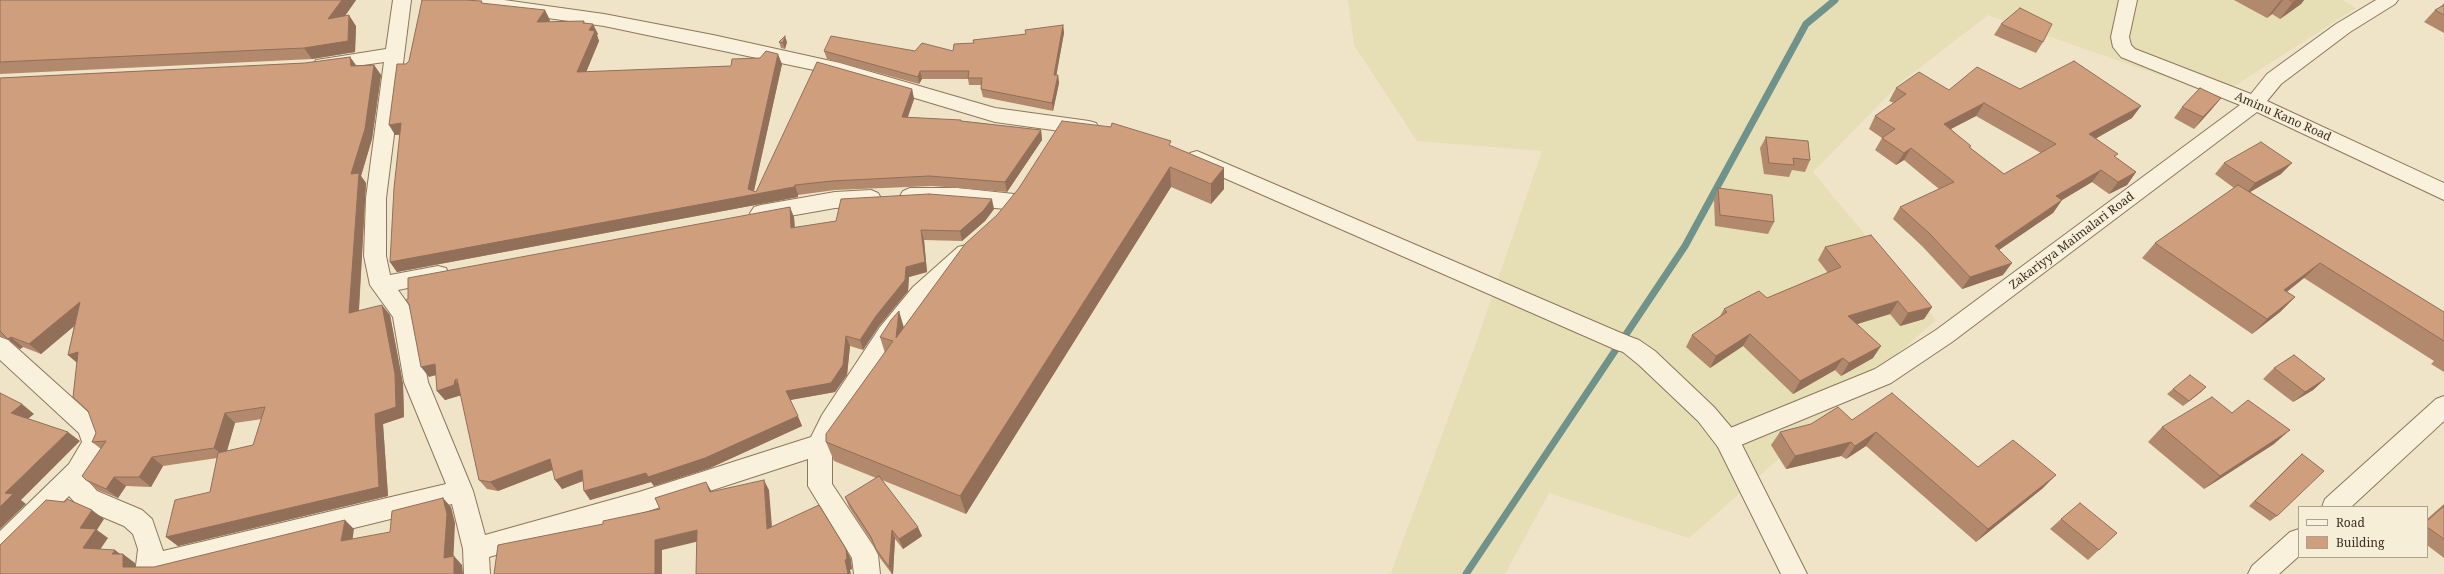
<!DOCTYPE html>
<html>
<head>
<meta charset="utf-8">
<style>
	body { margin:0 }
	#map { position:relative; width:2444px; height:574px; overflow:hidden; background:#f0e4c8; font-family:"Noto Serif",serif }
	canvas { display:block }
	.legend { position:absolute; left:2298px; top:506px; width:130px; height:52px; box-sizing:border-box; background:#f7eed8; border:1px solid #ada18e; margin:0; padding:5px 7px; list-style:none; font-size:12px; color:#3d2e20 }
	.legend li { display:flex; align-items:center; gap:8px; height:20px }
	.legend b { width:20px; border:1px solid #ada18e }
</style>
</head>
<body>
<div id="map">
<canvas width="2444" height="574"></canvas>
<ul class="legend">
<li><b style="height:5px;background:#faf1dc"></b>Road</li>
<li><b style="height:11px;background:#cf9f7d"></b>Building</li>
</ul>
</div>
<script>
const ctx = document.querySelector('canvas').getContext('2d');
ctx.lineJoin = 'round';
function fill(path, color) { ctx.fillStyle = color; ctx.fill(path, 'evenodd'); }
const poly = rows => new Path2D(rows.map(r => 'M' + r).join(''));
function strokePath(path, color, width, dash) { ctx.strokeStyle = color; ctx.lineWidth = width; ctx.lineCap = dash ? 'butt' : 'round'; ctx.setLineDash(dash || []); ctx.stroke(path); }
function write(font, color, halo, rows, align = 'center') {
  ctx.font = font + ' "Noto Serif",serif'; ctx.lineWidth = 3; ctx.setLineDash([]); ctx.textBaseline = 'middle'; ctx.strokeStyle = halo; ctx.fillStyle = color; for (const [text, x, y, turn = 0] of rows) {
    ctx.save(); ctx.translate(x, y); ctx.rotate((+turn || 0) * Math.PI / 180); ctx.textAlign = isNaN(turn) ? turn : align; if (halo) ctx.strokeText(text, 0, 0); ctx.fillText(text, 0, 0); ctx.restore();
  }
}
const farmland = poly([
	[1348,0,2342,0,2356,8,2219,96,1988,15,1900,83,1813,172,1936,320,1689,538,1549,493,1505,574,1388,574,1391,573,1476,343,1542,151,1417,141,1354,45]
]);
const stream = poly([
	[1466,574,1685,246,1806,24,1835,0]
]);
const minor = poly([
	[393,0,411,0,386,198,386,256,390,275,438,266,446,268,449,274,446,280,438,282,398,290,415,314,428,382,473,491,485,535,639,492,811,437,822,415,880,327,913,287,958,247,966,245,974,247,977,253,974,259,929,299,896,339,840,427,832,445,832,484,874,547,878,555,880,574,854,574,852,558,808,486,808,459,639,514,489,557,490,574,464,574,463,549,452,504,166,574,135,574,138,549,133,534,124,526,79,507,69,496,9,556,0,559,0,531,69,464,82,442,79,433,0,360,0,337,8,340,98,421,106,443,90,472,90,483,97,491,142,510,152,519,163,551,446,484,404,382,393,317,370,285,364,256,366,198,384,62,323,71,316,70,313,65,316,60,323,59,386,49,393,0],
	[454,0,504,0,604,14,713,35,840,63,995,108,1089,121,1096,123,1099,128,1096,133,1089,135,995,122,838,75,604,26,463,6,457,4,454,0],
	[2119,0,2137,0,2129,37,2131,45,2135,49,2251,94,2267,74,2336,24,2376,0,2398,0,2395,4,2350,32,2281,84,2267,101,2444,183,2444,200,2257,112,1952,342,1891,383,1736,447,1727,450,1718,447,1715,440,1718,433,1875,369,1936,330,2240,105,2121,57,2113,47,2111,37,2119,0],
	[1197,151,1628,336,1631,342,1628,348,1620,351,1612,348,1190,163,1187,158,1190,153,1197,151],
	[910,188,958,188,1014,194,1021,197,1024,202,1021,207,1014,210,958,204,910,204,903,201,900,196,903,191,910,188],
	[871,190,878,193,881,198,878,203,871,206,835,208,761,221,754,219,750,213,754,207,761,205,835,192,871,190],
	[2444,396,2444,421,2351,507,2322,507,2325,499,2436,399,2444,396],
	[2299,529,2299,556,2279,574,2248,574,2252,566,2290,532,2299,529]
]);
const tertiary = poly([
	[1620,333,1639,340,1655,351,1714,407,1736,433,1807,574,1781,574,1718,447,1698,421,1639,365,1623,352,1612,348,1609,342,1612,336,1620,333]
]);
const wall = poly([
	[0,0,356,0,345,16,356,26,355,52,312,59,0,74],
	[2234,0,2304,0,2301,4,2280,19,2272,14,2267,18],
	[483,3,550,20,549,22,584,21,585,23,598,34,597,35,599,41,586,72,782,64,754,191,756,192,912,89,914,99,908,117,962,121,1041,130,1042,140,1007,192,932,186,835,190,798,195,798,197,397,272,390,262,400,135,395,135,406,64,409,61],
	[2444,3,2444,33,2424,22,2435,10,2440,8],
	[2001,24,2043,42,2036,53,1994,35],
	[1063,25,1064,33,1056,75,1058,75,1059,83,1053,111,983,97,981,89,981,85,969,85,968,79,922,79,919,84,827,59,824,51,953,51,974,43,1026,34],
	[779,42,787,42,785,49,781,48],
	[350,57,356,65,374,65,381,75,372,139,361,176,366,183,359,311,390,315,403,384,404,417,383,424,388,496,178,546,166,537,210,492,217,458,163,466,151,487,126,486,118,498,98,490,86,480,101,449,92,442,96,433,77,363,68,355,74,326,41,354,23,347,20,349,8,339,0,336,0,78,305,63],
	[262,419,253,445,227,451,235,423],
	[1896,88,1949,90,2020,89,2132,118,2096,138,2116,158,2136,172,2127,185,2109,194,2092,182,2062,200,2053,213,1999,250,2003,275,1962,289,1922,246,1893,219,1900,207,1939,189,1904,160,1896,165,1875,150,1882,138,1869,129,1875,116,1894,103,1889,101],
	[1976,116,2041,153,2004,174,1970,148,1951,129],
	[2221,98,2211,110,2194,129,2174,118,2182,107],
	[1766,137,1810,160,1805,172,1792,170,1789,177,1764,174,1760,148],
	[1171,146,1224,168,1224,189,1211,204,1171,187,966,514,882,480,922,536,903,549,895,539,893,574,892,574,880,558,874,545,849,507,845,497,876,478,834,461,826,442,885,353,880,337,904,328],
	[2224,163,2281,174,2250,192,2444,312,2444,372,2431,364,2434,361,2304,278,2287,292,2295,297,2280,312,2252,334,2142,258,2155,243,2234,188,2215,174],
	[1718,188,1774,222,1768,234,1715,226,1714,200],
	[994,209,985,221,962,241,924,240,927,272,909,277,908,291,879,326,863,350,850,346,847,375,835,392,790,400,802,426,710,468,654,486,651,482,590,500,583,481,562,489,553,470,498,491,487,489,479,480,461,395,445,400,437,391,436,375,429,377,794,217,795,227],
	[1825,247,1932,307,1924,319,1900,326,1890,314,1857,324,1873,358,1841,376,1835,370,1793,394,1743,346,1710,368,1686,347,1692,335,1720,316,1724,309,1767,298,1828,273,1818,260],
	[2274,368,2325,379,2313,390,2293,402,2263,379],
	[2173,389,2201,392,2183,406,2167,394],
	[2232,413,2274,444,2204,489,2148,442,2162,427],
	[1852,420,1978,467,2043,488,1976,542,1866,446,1846,459,1841,456,1786,469,1771,445,1780,432],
	[2302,454,2277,516,2270,521,2249,506,2295,460],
	[2444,504,2444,558,2427,545,2427,519],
	[2061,519,2117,533,2088,560,2050,529]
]);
const shadedWall = poly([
	[342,0,356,0,335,30,328,19],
	[2282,0,2283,0,2272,14,2267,18,2280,1],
	[2296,0,2304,0,2301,4,2280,19,2293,2],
	[545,10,550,20,542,32,537,22],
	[349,15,356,26,355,52,312,59,304,48],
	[593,24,598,34,597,35,599,41,582,82,577,72,589,30],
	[1063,25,1064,33,1055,83,1054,75],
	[785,36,787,42,785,49,783,43],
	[778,54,782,64,753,195,795,185,798,195,798,197,397,272,390,262,748,189],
	[350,57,357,67,351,66],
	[374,65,381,75,372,139,361,176,366,183,358,323,349,313,351,174],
	[920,71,922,79,919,84,918,77],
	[1058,75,1059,83,1053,111,1052,103],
	[912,89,914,99,904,127,902,117],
	[2221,98,2211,110,2194,129,2203,117],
	[1984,103,1976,116,1937,136,1944,124],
	[2141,106,2132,118,2081,147,2089,134],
	[401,123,408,133,395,135,389,125],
	[1041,130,1042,140,1007,192,1005,182],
	[1911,148,1904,160,1896,165,1904,153],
	[2292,163,2281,174,2245,195,2255,183],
	[1170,167,1171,187,966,514,960,496],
	[1224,168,1224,189,1211,204,1211,184],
	[2101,170,2092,182,2047,209,2056,196],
	[2136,172,2127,185,2109,194,2118,182],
	[992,199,994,209,985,221,962,241,960,231],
	[2062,200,2053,213,1987,258,1995,246],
	[790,207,794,217,795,238,791,228],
	[921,230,924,240,927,272,909,277,908,291,879,326,863,350,860,340,906,267],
	[2012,263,2003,275,1962,289,1970,277],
	[2320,263,2304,278,2269,305,2284,290],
	[2295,297,2280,312,2252,334,2267,319],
	[1898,301,1890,314,1841,329,1848,316],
	[80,302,91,312,41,354,29,344],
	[382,305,390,315,403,384,404,417,383,424,388,496,178,546,166,537,375,414],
	[1932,307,1924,319,1900,326,1908,313],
	[899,311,905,331,896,338],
	[1750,334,1743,346,1710,368,1716,356],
	[846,336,850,346,847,375,835,392,790,400,786,391],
	[11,337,23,347,20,349,8,339],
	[1881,346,1873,358,1841,376,1849,363],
	[78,352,79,364,68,355],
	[1843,358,1835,370,1793,394,1800,381],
	[435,364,442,373,429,377,421,367],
	[2325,379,2313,390,2293,402,2305,392],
	[455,380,462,389,462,395,445,400,437,391],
	[2206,387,2201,392,2183,406,2189,401],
	[22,404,34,414,23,423,11,413],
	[225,413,235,423,225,457,214,448],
	[798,416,802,426,710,468,654,486,651,482,590,500,584,491],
	[2290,430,2274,444,2204,489,2220,476],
	[68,432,80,441,21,500,26,504,0,529,0,507,5,493],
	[1876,432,1866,446,1846,459,1855,446],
	[1851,442,1841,456,1786,469,1795,456],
	[152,457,163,466,151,487,139,477],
	[550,459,557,468,498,491,490,482],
	[582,470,588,479,562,489,555,480],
	[2056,475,2043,488,1976,542,1988,529],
	[114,477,126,486,118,498,106,489],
	[764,480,769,490,773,539,767,529],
	[706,482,712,492,710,492],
	[443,498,451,507,455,523,453,567,444,558],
	[92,510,104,519,97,530,108,538,95,557,83,548,80,528],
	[345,520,354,529,351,550,341,541],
	[918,527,922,536,903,549,899,539],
	[697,530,704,540,662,550,662,574,655,574,655,540],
	[892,530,895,539,893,574,892,574,889,567],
	[846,549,851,559,852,569,850,570,851,574,848,574,845,560],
	[115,550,123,556,123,554,135,563,135,574,123,567,112,554],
	[454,556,462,565,463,574,454,574]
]);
const building = poly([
	[0,0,342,0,328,19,349,15,348,41,304,48,0,62,0,0],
	[422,0,464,0,482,1,481,3,545,10,537,22,584,21,583,23,593,24,589,30,595,31,577,72,731,66,732,59,760,58,766,51,778,54,748,189,756,192,817,62,912,89,902,117,961,120,961,121,1041,130,1005,182,929,176,832,181,795,185,794,187,390,262,394,188,401,123,389,125,397,64,406,64,409,61,422,0],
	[2290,0,2296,0,2293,2,2290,0],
	[2444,5,2444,15,2435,10,2444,5],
	[2020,8,2052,24,2043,42,2001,24,2020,8],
	[1063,25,1054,75,1058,75,1052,103,981,89,982,78,968,78,969,71,920,71,918,77,824,51,831,36,915,51,922,43,953,51,954,44,974,43,973,40,1026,34,1025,30,1063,25],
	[785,36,783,43,779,42,785,36],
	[350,57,351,66,374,65,365,129,351,174,359,173,349,313,382,305,395,374,396,407,375,414,379,487,166,537,175,500,210,492,218,453,253,445,265,407,225,413,214,448,152,457,139,477,114,477,106,489,86,480,82,476,106,441,92,442,96,433,88,411,73,397,78,352,68,355,80,302,29,344,11,337,8,339,0,331,0,78,305,63,350,57],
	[2074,61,2141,106,2089,134,2118,154,2114,156,2136,172,2118,182,2101,170,2056,196,2062,200,1995,246,2012,263,1970,277,1930,234,1900,207,1954,182,1911,148,1904,153,1882,138,1895,129,1875,116,1906,94,1896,88,1919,72,1949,90,1977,67,2020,89,2074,61],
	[1984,103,2056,144,2004,174,1969,147,1971,146,1944,124,1984,103],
	[2200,88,2221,98,2203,117,2182,107,2200,88],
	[1062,121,1111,127,1112,123,1171,141,1169,145,1224,168,1211,184,1170,167,960,496,826,442,826,434,893,341,880,337,891,320,899,311,896,338,965,244,997,215,1019,188,1062,121],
	[1766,137,1808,141,1810,160,1793,158,1794,165,1769,163,1766,137],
	[2261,142,2292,163,2255,183,2224,163,2261,142],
	[2238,185,2444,312,2444,341,2320,263,2284,290,2295,297,2267,319,2155,243,2238,185],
	[1718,188,1772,195,1774,222,1720,215,1718,188],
	[929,194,992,199,983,211,960,231,921,230,925,262,906,267,905,280,876,316,860,340,846,336,843,365,831,383,786,391,798,416,705,458,648,477,646,473,584,491,582,470,555,480,550,459,490,482,479,480,457,379,455,380,454,385,437,391,435,364,421,367,409,304,406,300,408,299,408,278,790,207,791,228,836,221,841,199,929,194],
	[1871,235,1932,307,1908,313,1898,301,1848,316,1881,346,1849,363,1843,358,1800,381,1750,334,1716,356,1692,335,1727,312,1724,309,1759,291,1767,298,1841,267,1825,247,1871,235],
	[2294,355,2325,379,2305,392,2274,368,2294,355],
	[2190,375,2206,387,2189,401,2173,389,2190,375],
	[0,393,22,404,11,413,68,432,5,493,13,494,0,507,0,393],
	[1892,393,1978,467,2013,440,2056,475,1988,529,1876,432,1855,446,1851,442,1795,456,1780,432,1811,424,1838,407,1852,420,1892,393],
	[2212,397,2232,413,2248,400,2290,430,2220,476,2162,427,2212,397],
	[2302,454,2324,471,2277,516,2255,501,2302,454],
	[879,476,918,527,899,539,892,530,889,567,876,549,871,537,845,497,879,476],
	[764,480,767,529,819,505,846,549,847,559,845,560,848,574,696,574,697,530,655,540,655,574,494,574,498,545,603,524,603,521,660,509,655,498,706,482,710,492,764,480],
	[443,498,447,514,444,558,454,556,454,574,0,574,0,545,46,500,65,502,67,499,92,510,80,528,96,529,83,548,115,550,112,554,123,554,123,567,154,567,345,520,341,541,390,532,392,511,443,498],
	[2080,503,2117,533,2099,550,2061,519,2080,503],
	[2444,506,2444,539,2427,527,2427,521,2444,506]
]);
const streetNames = [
	["Aminu Kano Road",2283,117,24],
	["Zakariyya Maimalari Road",2072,241,-37]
];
fill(farmland, '#e6deb5');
strokePath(stream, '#6f938a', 7);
strokePath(minor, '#8d765c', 2);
strokePath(tertiary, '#8d765c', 2);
fill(minor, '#faf1dc');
fill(tertiary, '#faf1dc');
fill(wall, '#b2896c');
fill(shadedWall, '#916f58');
fill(building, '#cf9f7d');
strokePath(building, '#916f58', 1);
write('12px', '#3d2e20', '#f7eed8', streetNames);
</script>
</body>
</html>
